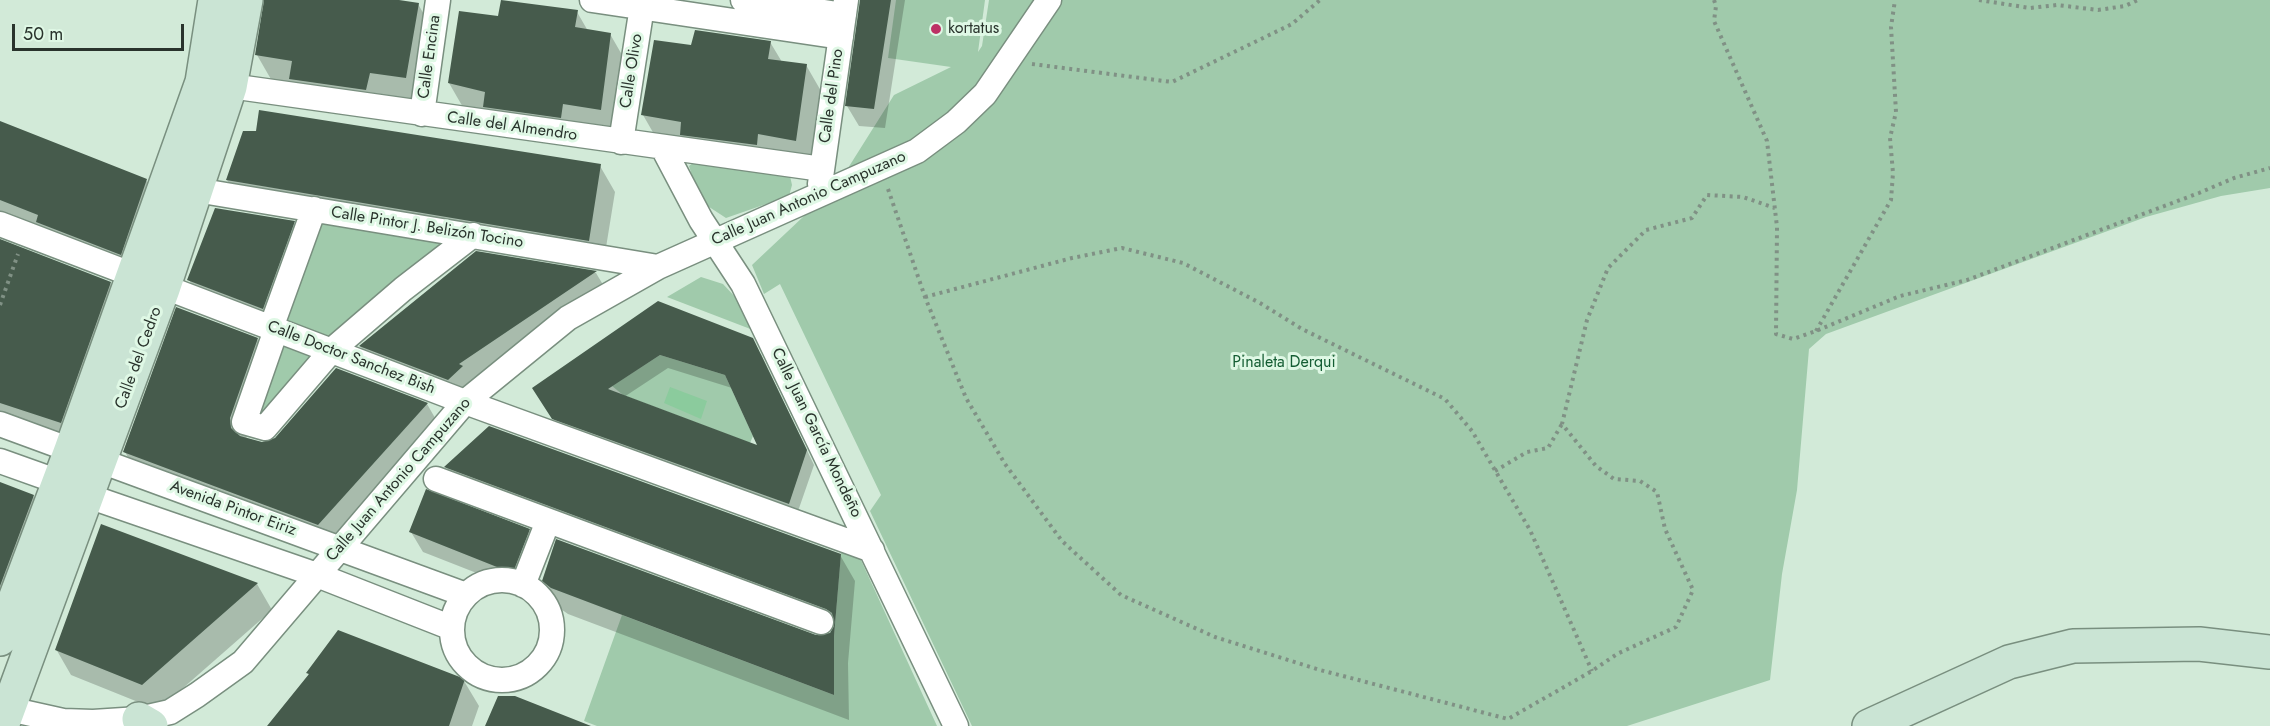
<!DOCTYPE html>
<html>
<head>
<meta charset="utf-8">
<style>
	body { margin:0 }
	#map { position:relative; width:2270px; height:726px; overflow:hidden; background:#d2ead8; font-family:Jost,sans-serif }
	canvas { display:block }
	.scale { position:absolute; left:12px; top:24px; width:172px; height:27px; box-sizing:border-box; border:3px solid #29332c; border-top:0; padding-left:8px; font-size:18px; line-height:21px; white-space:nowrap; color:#29332c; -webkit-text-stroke:4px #dff8e5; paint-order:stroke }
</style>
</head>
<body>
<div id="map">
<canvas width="2270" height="726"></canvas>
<div class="scale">50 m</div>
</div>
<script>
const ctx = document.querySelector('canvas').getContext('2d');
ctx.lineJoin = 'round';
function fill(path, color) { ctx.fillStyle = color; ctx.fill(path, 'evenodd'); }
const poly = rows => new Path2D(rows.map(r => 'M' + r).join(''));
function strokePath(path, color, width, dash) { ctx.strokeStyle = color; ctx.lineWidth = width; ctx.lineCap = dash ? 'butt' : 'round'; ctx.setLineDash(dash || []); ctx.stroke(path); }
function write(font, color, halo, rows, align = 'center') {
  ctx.font = font + ' Jost,sans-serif'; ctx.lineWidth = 6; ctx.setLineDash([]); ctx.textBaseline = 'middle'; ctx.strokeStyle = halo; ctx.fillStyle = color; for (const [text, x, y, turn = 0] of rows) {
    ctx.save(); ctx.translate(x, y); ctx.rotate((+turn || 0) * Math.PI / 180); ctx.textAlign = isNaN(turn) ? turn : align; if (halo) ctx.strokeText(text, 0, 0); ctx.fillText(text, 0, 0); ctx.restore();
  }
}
const green = poly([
	[896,0,985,0,978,52,982,46,989,0,2270,0,2270,188,2221,196,2146,217,1826,334,1809,349,1797,490,1782,574,1770,680,1627,726,972,726,870,511,881,495,780,284,764,294,752,265,838,184,894,95,951,67,888,58],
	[697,160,790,176,792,185,789,196,726,218,700,201,689,166],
	[319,219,458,240,333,341,281,322],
	[701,277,723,284,737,299,753,330,667,297],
	[279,341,319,355,263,421,254,418],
	[660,355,725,375,753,436,750,443,623,395,612,386],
	[841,552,860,558,937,726,597,726,584,721,622,615,834,695,834,636]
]);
const water = poly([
	[670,387,707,401,701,419,664,403]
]);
const shadow = poly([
	[265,0,394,0,418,4,433,30,421,103,272,81,257,55],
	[862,0,905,0,885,128,859,126,847,106],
	[577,12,588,31,610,34,625,60,616,135,464,109,449,83,499,18],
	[770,42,782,62,806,65,821,91,810,166,658,141,643,115,692,47],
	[0,124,146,180,161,206,135,280,0,220],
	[245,132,600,166,615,192,603,266,242,206,227,180],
	[294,222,308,248,277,334,204,306,189,280],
	[0,241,110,283,125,309,75,448,0,421],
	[476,253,596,273,611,298,464,406,375,372,360,346],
	[658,303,761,354,814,465,796,517,562,432,542,402],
	[668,368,732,388,760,448,624,397],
	[257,339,272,365,246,439,262,443,276,439,336,369,427,404,442,430,333,551,140,478,125,452],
	[446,467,840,555,855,581,848,663,849,720,568,614,558,607,543,581,816,637,830,635,833,631,461,493],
	[0,484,33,496,41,509,0,619],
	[101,526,257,584,272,610,158,710,71,675,56,649],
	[529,530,540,550,520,590,423,552,411,532],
	[308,673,464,681,479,706,472,726,269,726,309,676]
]);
const building = poly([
	[264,0,399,0,419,3,406,78,370,73,366,90,289,79,292,61,255,55],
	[501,0,578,10,575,27,611,33,601,110,563,104,561,118,483,107,485,92,448,83,459,11,498,16],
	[860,0,891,0,874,109,845,106],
	[695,30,771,41,768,59,807,64,796,141,758,134,757,145,680,135,681,122,641,115,654,40,691,45],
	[259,110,601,164,589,241,226,180,243,131,256,131],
	[0,121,147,179,121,255,36,222,38,215,0,200],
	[215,208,295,221,263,309,187,280],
	[0,239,111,282,61,423,0,403],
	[476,251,597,271,459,364,463,366,448,380,359,346],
	[658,301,753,338,807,450,789,504,552,419,532,388],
	[660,355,725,375,757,445,608,389],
	[176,307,258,338,230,418,231,428,240,436,262,442,275,438,336,368,428,403,318,525,123,452],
	[489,426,841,554,834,636,834,695,551,588,542,581,556,539,816,635,830,633,834,626,832,613,826,609,444,467],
	[0,482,34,495,0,586],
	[426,489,530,529,514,570,507,571,409,532],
	[101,524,258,583,142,685,55,650],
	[338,630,465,679,449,726,267,726,309,674,306,673],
	[498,696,515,696,591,726,485,726]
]);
const path = poly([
	[1714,0,1716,6,1714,21,1767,141,1777,227,1776,334,1793,339,1816,331,1900,296,1967,280,2199,193,2234,178,2270,168],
	[1979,0,2030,8,2057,5,2098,10,2125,6,2138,0],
	[1032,64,1172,82,1292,24,1320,0],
	[888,189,925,297,966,398,1005,464,1062,541,1121,595,1215,637,1320,670,1508,719,1592,671,1617,654,1676,627,1693,590,1665,529,1657,492,1640,481,1614,479,1596,466,1562,424,1587,320,1608,268,1646,230,1692,218,1707,195,1743,197,1775,208],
	[925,297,1072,258,1122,248,1183,263,1260,303,1302,329,1445,399,1472,431,1530,530,1592,671],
	[0,305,18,254],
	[1816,331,1891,200,1893,173,1890,138,1896,112,1891,27,1895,0],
	[1495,471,1527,452,1548,448,1562,424]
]);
const street = poly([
	[592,0,841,37],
	[743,0,844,15],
	[216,84,822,169],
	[422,114,438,0],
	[621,142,643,0],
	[663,148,701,220,743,284,956,726],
	[820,184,846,0],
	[196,190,658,267],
	[0,224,465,402,872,550],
	[271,328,314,209],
	[276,330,244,422,265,428,332,350,403,289,473,235],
	[0,424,466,595],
	[0,461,59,482,88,496,317,575,452,628],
	[436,479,821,622],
	'452 630a50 50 0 1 1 100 0a50 50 0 1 1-100 0Z',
	[523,585,548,521],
	[0,707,63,721,93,722,139,719,170,712,197,695,243,662,465,402,568,318,658,267,917,151,956,122,985,94,1049,0]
]);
const secondary = poly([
	[0,639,71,450,202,82,215,0],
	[139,719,151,726],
	[2,726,163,289,230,87,246,0],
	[1869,726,2009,662,2073,646,2199,644,2270,652]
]);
const markers = [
	[936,29,6,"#bd3165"]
];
const poiNames = [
	["kortatus",948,29]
];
const streetNames = [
	["Calle Encina",430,57,-82],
	["Calle Olivo",632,71,-81],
	["Calle del Pino",832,96,-82],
	["Calle del Almendro",512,127,8],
	["Calle Juan Antonio Campuzano",809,199,-24],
	["Calle Pintor J. Belizón Tocino",427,228,9],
	["Calle del Cedro",139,358,-70],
	["Calle Doctor Sanchez Bish",351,358,21],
	["Calle Juan García Mondeño",816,433,64],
	["Calle Juan Antonio Campuzano",399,480,-49],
	["Avenida Pintor Eiriz",233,509,20]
];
const parkNames = [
	["Pinaleta Derqui",1284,363]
];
fill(green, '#a0caab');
fill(water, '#8bcb9d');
fill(shadow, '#0003');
fill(building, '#465b4c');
strokePath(street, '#798f7f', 27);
strokePath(secondary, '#798f7f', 36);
strokePath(path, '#809185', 4, [3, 4.5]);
strokePath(street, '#fff', 24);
strokePath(secondary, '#cae4d4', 33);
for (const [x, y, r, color] of markers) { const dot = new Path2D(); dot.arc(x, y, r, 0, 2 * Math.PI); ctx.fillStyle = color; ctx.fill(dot); strokePath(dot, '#dff8e5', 2); }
write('16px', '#29332c', '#dff8e5', poiNames, 'left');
write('16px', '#29332c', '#dff8e5', streetNames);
write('16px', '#145d33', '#dff8e5', parkNames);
</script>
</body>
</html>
